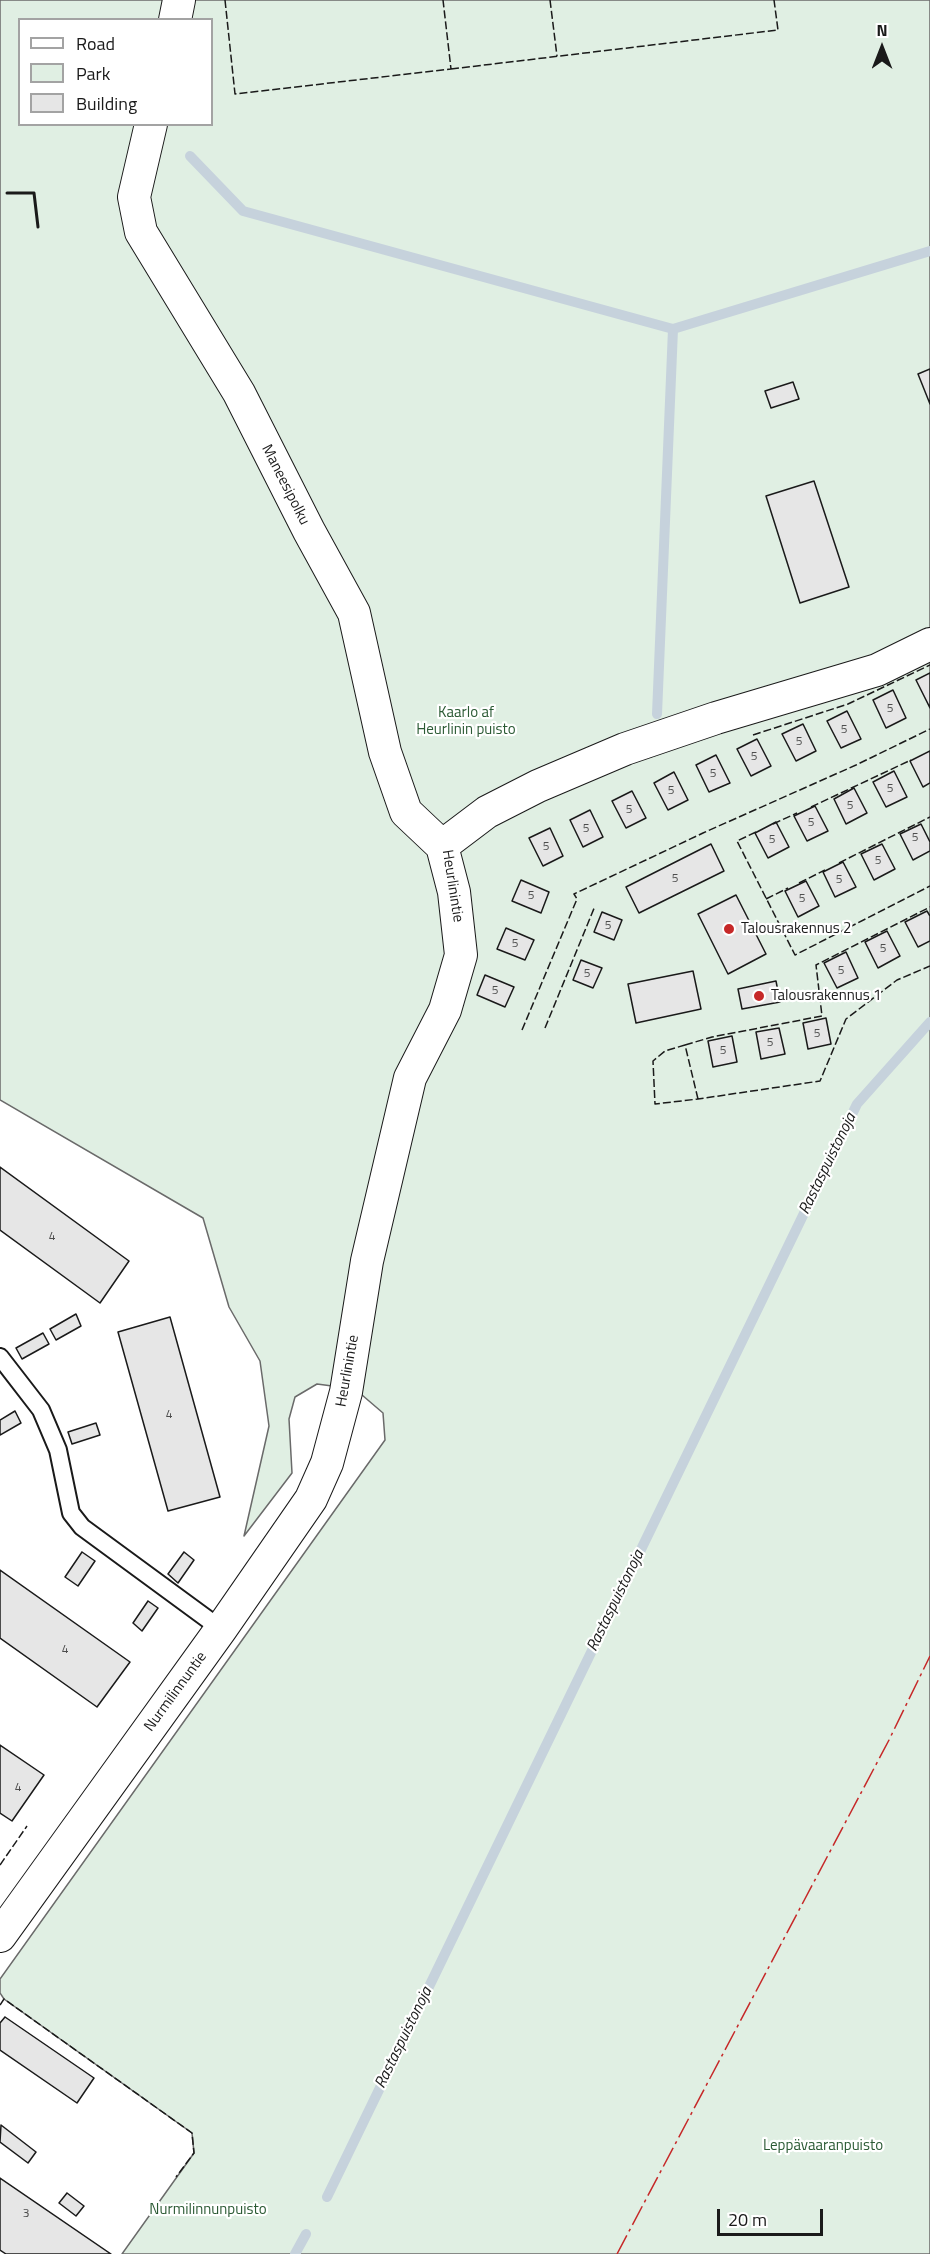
<!DOCTYPE html>
<html>
<head>
<meta charset="utf-8">
<style>
	body { margin:0 }
	#map { position:relative; width:930px; height:2254px; overflow:hidden; background:#fff; font-family:"Titillium Web",sans-serif }
	canvas { display:block }
	.legend { position:absolute; left:18px; top:18px; width:195px; height:108px; box-sizing:border-box; background:#fff; border:2px solid #a3a3a3; margin:0; padding:8px 10px; list-style:none; font-size:18px; color:#1a1a1a }
	.legend li { display:flex; align-items:center; gap:12px; height:30px }
	.legend b { width:30px; border:2px solid #a3a3a3 }
	.north { position:absolute; left:852px; top:18px; width:60px; height:60px; -webkit-text-stroke:4px #fff; paint-order:stroke; rotate:0deg; font-size:16px; font-weight:700; line-height:24px; text-align:center; color:#1a1a1a }
	.north::after { content:''; display:block; margin:auto; width:21px; height:27px; background:#1a1a1a; clip-path:polygon(50% 0,100% 100%,50% 72%,0 100%) }
	.scale { position:absolute; left:717px; top:2209px; width:106px; height:27px; box-sizing:border-box; border:3px solid #1a1a1a; border-top:0; padding-left:8px; font-size:18px; line-height:21px; white-space:nowrap; color:#1a1a1a; -webkit-text-stroke:4px #fff; paint-order:stroke }
</style>
</head>
<body>
<div id="map">
<canvas width="930" height="2254"></canvas>
<ul class="legend">
<li><b style="height:8px;background:#fff"></b>Road</li>
<li><b style="height:16px;background:#e0efe3"></b>Park</li>
<li><b style="height:16px;background:#e6e6e6"></b>Building</li>
</ul>
<div class="north">N</div>
<div class="scale">20 m</div>
</div>
<script>
const ctx = document.querySelector('canvas').getContext('2d');
ctx.lineJoin = 'round';
function fill(path, color) { ctx.fillStyle = color; ctx.fill(path, 'evenodd'); }
const poly = rows => new Path2D(rows.map(r => 'M' + r).join(''));
function strokePath(path, color, width, dash) { ctx.strokeStyle = color; ctx.lineWidth = width; ctx.lineCap = dash ? 'butt' : 'round'; ctx.setLineDash(dash || []); ctx.stroke(path); }
function write(font, color, halo, rows, align = 'center') {
  ctx.font = font + ' "Titillium Web",sans-serif'; ctx.lineWidth = 4.5; ctx.setLineDash([]); ctx.textBaseline = 'middle'; ctx.strokeStyle = halo; ctx.fillStyle = color; for (const [text, x, y, turn = 0] of rows) {
    ctx.save(); ctx.translate(x, y); ctx.rotate((+turn || 0) * Math.PI / 180); ctx.textAlign = isNaN(turn) ? turn : align; if (halo) ctx.strokeText(text, 0, 0); ctx.fillText(text, 0, 0); ctx.restore();
  }
}
const green = poly([
	[0,0,930,0,930,2254,122,2254,194,2153,192,2133,4,1999,0,1993,0,1979,385,1440,383,1413,355,1389,317,1384,295,1397,289,1419,292,1473,244,1536,269,1426,260,1361,229,1307,203,1218,0,1100,0,0],
	[20,20,212,20,212,124,20,124,20,20]
]);
const stream = poly([
	[190,156,243,211,673,329,930,251],
	[657,714,673,329],
	[327,2197,857,1104,930,1022],
	[295,2254,306,2234]
]);
const building = poly([
	[930,369,930,404,918,374,930,369],
	[793,382,799,399,771,408,765,391,793,382],
	[814,481,849,587,800,603,766,496,814,481],
	[930,673,930,708,916,680,930,673],
	[893,690,906,718,886,728,873,700,893,690],
	[847,711,861,739,841,748,827,721,847,711],
	[803,724,816,751,796,761,782,734,803,724],
	[757,739,771,766,751,776,737,749,757,739],
	[930,751,930,783,923,787,910,761,930,751],
	[716,755,730,783,709,792,696,765,716,755],
	[894,771,907,797,886,807,873,782,894,771],
	[674,772,688,800,668,810,654,783,674,772],
	[854,788,867,813,846,824,834,799,854,788],
	[632,791,646,818,626,828,612,801,632,791],
	[815,806,828,831,807,841,794,816,815,806],
	[590,810,603,837,583,847,570,820,590,810],
	[776,822,789,847,768,858,755,833,776,822],
	[921,824,930,842,930,851,913,860,900,834,921,824],
	[550,828,563,856,543,866,529,838,550,828],
	[711,844,724,871,639,913,626,887,711,844],
	[882,844,895,869,874,880,861,854,882,844],
	[843,862,856,887,835,897,823,872,843,862],
	[521,880,549,892,541,913,512,901,521,880],
	[806,881,819,906,798,917,785,891,806,881],
	[736,895,766,954,728,974,698,914,736,895],
	[927,911,930,916,930,941,918,947,905,922,927,911],
	[602,912,622,920,614,940,594,932,602,912],
	[506,928,534,940,525,960,497,949,506,928],
	[887,931,900,956,878,968,865,942,887,931],
	[846,952,858,978,837,988,824,963,846,952],
	[581,960,602,968,593,988,573,980,581,960],
	[693,971,701,1009,636,1023,628,984,693,971],
	[485,975,514,987,505,1007,477,995,485,975],
	[776,981,780,1002,742,1009,738,989,776,981],
	[826,1018,831,1044,808,1049,803,1023,826,1018],
	[779,1028,785,1054,761,1059,756,1032,779,1028],
	[732,1036,737,1062,713,1067,708,1041,732,1036],
	[0,1167,129,1261,100,1303,0,1230,0,1167],
	[76,1314,81,1326,56,1340,50,1329,76,1314],
	[170,1317,220,1497,168,1511,118,1332,170,1317],
	[43,1333,49,1344,22,1359,16,1348,43,1333],
	[15,1411,21,1423,0,1435,0,1420,15,1411],
	[96,1423,100,1435,72,1444,68,1432,96,1423],
	[82,1552,95,1561,78,1586,65,1577,82,1552],
	[184,1552,194,1560,178,1583,168,1574,184,1552],
	[0,1570,130,1662,97,1707,0,1638,0,1570],
	[148,1601,158,1608,142,1631,133,1623,148,1601],
	[0,1745,44,1775,12,1821,0,1813,0,1745],
	[5,2017,94,2078,77,2103,0,2050,0,2023,5,2017],
	[1,2125,36,2152,28,2163,0,2142,1,2125],
	[0,2178,111,2254,6,2254,0,2250,0,2178],
	[67,2193,84,2206,76,2216,59,2203,67,2193]
]);
const service = poly([
	[0,1357,41,1410,58,1450,71,1513,82,1527,221,1629]
]);
const minor = poly([
	[175,20,179,0],
	[151,124,134,197,141,232,239,393,309,531,354,613,385,752,406,812,442,846],
	[0,1936,221,1629,311,1499,327,1463,346,1392,367,1261,410,1078,445,1010,461,955,454,892,442,846,487,812,538,786,625,749,716,718,877,670,930,644]
]);
const fence = poly([
	[225,0,235,94,451,69,443,0],
	[550,0,557,56],
	[451,69,778,30,774,0],
	[753,735,848,704,930,665],
	[811,807,911,760],
	[773,824,797,813],
	[756,832,737,841,795,955,930,886],
	[839,863,930,817],
	[799,883,825,870],
	[766,899,788,888],
	[545,1028,595,906],
	[522,1030,577,899,574,894,703,833,856,765,930,729],
	[685,1045,712,1037,822,1016,816,965,930,907],
	[698,1099,685,1045,665,1051,653,1061,655,1104,698,1099,820,1081,846,1019,897,980,930,966],
	[0,1865,27,1826],
	[0,2005,4,1999,192,2133,194,2153,176,2177]
]);
const wall = poly([
	[7,193,34,193,38,227]
]);
const power = poly([
	[617,2254,889,1740,930,1656]
]);
const markers = [
	[729,929,6,"#c62828"],
	[759,996,6,"#c62828"]
];
const numberNames = [
	["5",890,709],
	["5",844,730],
	["5",799,742],
	["5",754,757],
	["5",713,774],
	["5",890,789],
	["5",671,791],
	["5",850,806],
	["5",629,810],
	["5",811,823],
	["5",586,829],
	["5",915,838],
	["5",772,840],
	["5",546,847],
	["5",878,861],
	["5",675,879],
	["5",839,880],
	["5",531,896],
	["5",802,899],
	["5",608,926],
	["5",515,944],
	["5",883,949],
	["5",841,971],
	["5",587,974],
	["5",495,991],
	["5",817,1034],
	["5",770,1043],
	["5",723,1051],
	["4",52,1237],
	["4",169,1415],
	["4",65,1650],
	["4",18,1788],
	["3",26,2214]
];
const streetNames = [
	["Maneesipolku",285,485,63],
	["Heurlinintie",452,886,81],
	["Heurlinintie",348,1371,-80],
	["Nurmilinnuntie",176,1692,-54]
];
const parkNames = [
	["Kaarlo af",466,713],
	["Heurlinin puisto",466,730],
	["Leppävaaranpuisto",823,2146],
	["Nurmilinnunpuisto",208,2210]
];
const poiNames = [
	["Talousrakennus 2",741,929],
	["Talousrakennus 1",771,996]
];
const waterNames = [
	["Rastaspuistonoja",828,1164,-64],
	["Rastaspuistonoja",616,1601,-64],
	["Rastaspuistonoja",404,2038,-64]
];
fill(green, '#e0efe3');
strokePath(green, '#6a6a6a', 1.5);
strokePath(stream, '#c6d2dc', 10);
fill(building, '#e6e6e6');
strokePath(building, '#1a1a1a', 1.5);
strokePath(service, '#1a1a1a', 20);
strokePath(minor, '#1a1a1a', 34);
strokePath(service, '#fff', 16);
strokePath(minor, '#fff', 32);
strokePath(fence, '#1a1a1a', 1.5, [8, 3]);
strokePath(wall, '#1a1a1a', 3);
strokePath(power, '#c62828', 1.5, [21, 4.5, 3, 4.5]);
for (const [x, y, r, color] of markers) { const dot = new Path2D(); dot.arc(x, y, r, 0, 2 * Math.PI); ctx.fillStyle = color; ctx.fill(dot); strokePath(dot, '#fff', 2); }
write('12px', '#4d4d4d', null, numberNames);
write('15px', '#1a1a1a', '#fff', streetNames);
write('15px', '#2b5a34', '#fff', parkNames);
write('15px', '#1a1a1a', '#fff', poiNames, 'left');
write('italic 16px', '#1a1a1a', '#fff', waterNames);
</script>
</body>
</html>
